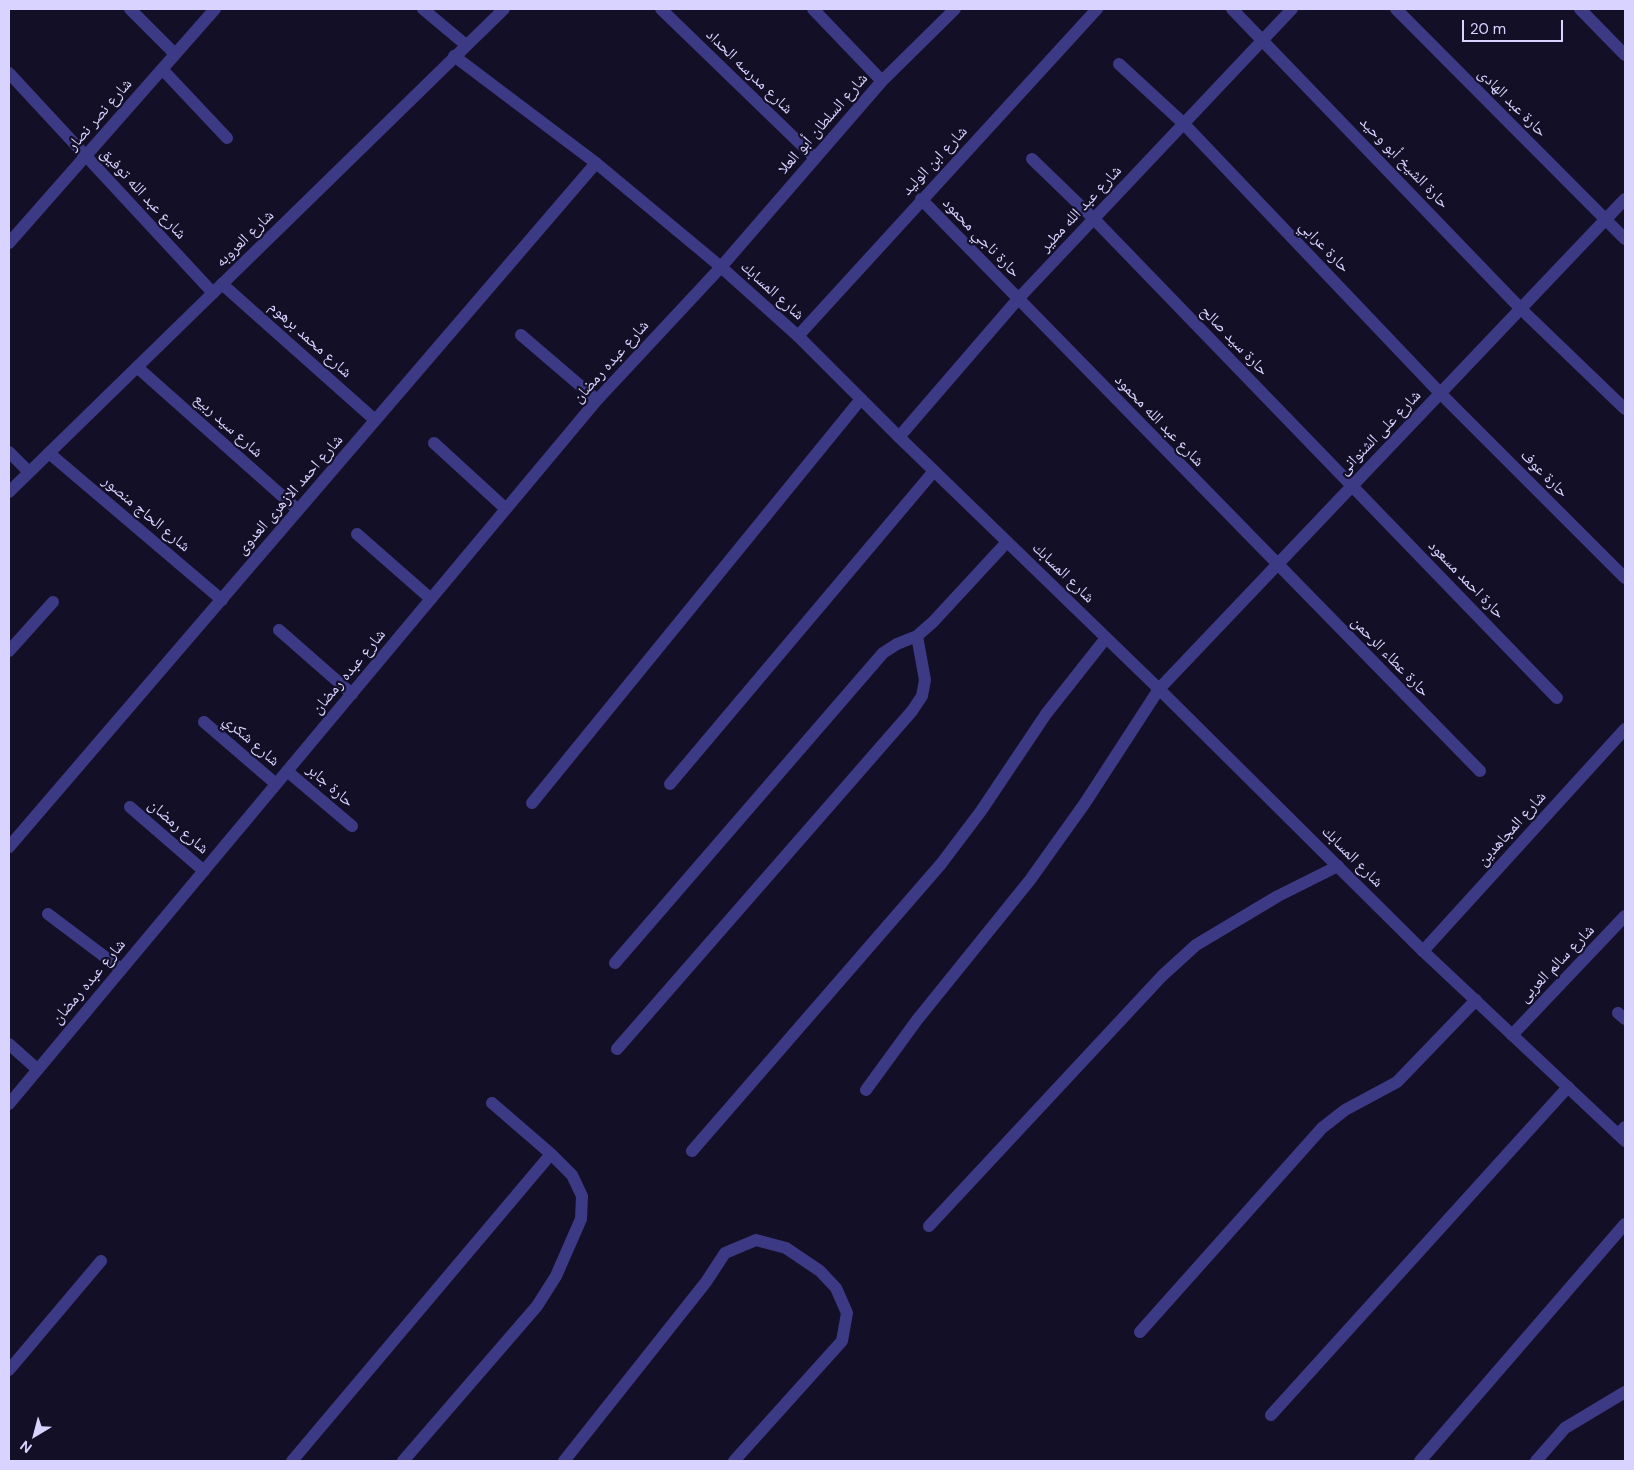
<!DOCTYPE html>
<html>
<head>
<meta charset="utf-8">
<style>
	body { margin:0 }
	#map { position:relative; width:1634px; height:1470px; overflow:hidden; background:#130f26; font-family:"DM Sans",sans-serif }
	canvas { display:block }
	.frame { position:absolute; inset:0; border:10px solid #d9d4ff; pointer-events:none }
	.north { position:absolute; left:10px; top:1410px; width:50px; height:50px; -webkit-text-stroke:4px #130f26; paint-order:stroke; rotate:217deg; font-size:14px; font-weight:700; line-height:20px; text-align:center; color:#d9d4ff }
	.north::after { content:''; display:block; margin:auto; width:18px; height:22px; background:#d9d4ff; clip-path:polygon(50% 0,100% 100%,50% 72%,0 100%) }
	.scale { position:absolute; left:1462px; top:20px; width:101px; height:22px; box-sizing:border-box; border:2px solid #d9d4ff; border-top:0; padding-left:6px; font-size:15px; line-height:18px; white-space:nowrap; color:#d9d4ff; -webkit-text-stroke:4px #130f26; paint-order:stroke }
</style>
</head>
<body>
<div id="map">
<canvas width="1634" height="1470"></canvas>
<div class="frame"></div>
<div class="north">N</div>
<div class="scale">20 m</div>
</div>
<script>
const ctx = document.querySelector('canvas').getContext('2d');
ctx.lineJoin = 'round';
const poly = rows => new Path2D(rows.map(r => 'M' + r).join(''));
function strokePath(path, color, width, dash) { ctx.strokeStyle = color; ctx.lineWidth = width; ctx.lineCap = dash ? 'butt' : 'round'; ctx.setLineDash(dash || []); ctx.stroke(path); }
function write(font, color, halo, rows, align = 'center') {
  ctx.font = font + ' "DM Sans","Noto Naskh Arabic",sans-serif'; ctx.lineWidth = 4.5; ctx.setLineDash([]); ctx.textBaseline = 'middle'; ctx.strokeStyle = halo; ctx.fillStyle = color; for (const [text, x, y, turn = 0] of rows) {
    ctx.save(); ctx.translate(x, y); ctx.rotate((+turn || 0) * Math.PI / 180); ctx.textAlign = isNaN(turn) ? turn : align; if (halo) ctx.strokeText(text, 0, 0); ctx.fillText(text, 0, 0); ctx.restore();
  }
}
const service = poly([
	[670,784,934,471],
	[532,803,861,399],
	[615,963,883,653,897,644,917,636,933,622,1007,542],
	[617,1049,912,711,922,696,925,680,917,636],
	[866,1090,917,1020,1030,880,1085,803,1159,689],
	[692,1151,941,864,981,811,1046,714,1106,638],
	[929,1226,1162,976,1196,945,1278,896,1338,866],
	[1140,1332,1322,1128,1345,1110,1397,1082,1476,1000],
	[1271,1415,1568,1087],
	[292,1461,551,1154],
	[403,1461,537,1306,556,1276,581,1219,582,1196,572,1175,551,1154,492,1103],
	[564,1461,706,1282,725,1253,756,1240,786,1248,820,1271,836,1288,847,1313,842,1341,734,1461],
	[1420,1461,1625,1224],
	[1536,1461,1565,1428,1625,1392]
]);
const minor = poly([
	[130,9,175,54],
	[423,9,466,45],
	[661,9,815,158],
	[813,9,882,81],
	[1232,9,1521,309,1625,409],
	[1396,9,1625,239],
	[1580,9,1625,55],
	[1119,64,1183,123,1440,393,1625,578],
	[162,69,227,138],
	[9,73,213,293],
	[1032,159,1094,219,1557,698],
	[921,199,1480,771],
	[9,243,215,9],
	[222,284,375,420],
	[521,335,597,400],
	[798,336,1097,9],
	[137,367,298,510],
	[899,437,1018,299,1292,9],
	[434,443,506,509],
	[9,452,29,472],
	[49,453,222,600],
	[357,534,431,599],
	[279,630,352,694],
	[9,651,53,602],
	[1159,689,1625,199],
	[204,722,276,784],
	[287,771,352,826],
	[130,807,204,871],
	[9,847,596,163],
	[48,914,121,969],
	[1423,951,1625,729],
	[1618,1013,1625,1019],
	[1512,1035,1625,916],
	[9,1044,37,1069],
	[9,1104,597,400,721,267,882,81,955,9],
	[1618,1134,1625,1127],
	[9,1370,101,1261]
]);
const tertiary = poly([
	[454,56,596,163,721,267,798,336,899,437,1159,689,1423,951,1625,1141],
	[9,492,504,9]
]);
const streetNames = [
	["شارع مدرسه الحداد",749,72,44],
	["حارة عبد الهادى",1512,103,45],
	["شارع نصر نصار",100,115,-49],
	["شارع السلطان أبو العلا",823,124,-49],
	["شارع ابن الوليد",935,161,-47],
	["حارة الشيخ أبو وحيد",1404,163,46],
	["شارع عبد الله توفيق",143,194,47],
	["شارع عبد الله مطير",1081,209,-47],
	["حارة ناجي محمود",981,238,46],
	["شارع العروبه",245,239,-44],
	["حارة عرابي",1324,247,46],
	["شارع المسابك",772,291,42],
	["شارع محمد برهوم",310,340,42],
	["حارة سيد صالح",1234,341,46],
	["شارع عبده رمضان",611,362,-48],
	["شارع عبد الله محمود",1159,421,46],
	["شارع سيد ربيع",228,426,42],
	["شارع على الشنوانى",1380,433,-46],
	["حارة عوف",1544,474,45],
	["شارع احمد الازهرى العدوى",290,495,-49],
	["شارع الحاج منصور",146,514,40],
	["شارع المسابك",1063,573,44],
	["حارة احمد مسعود",1466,580,46],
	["حارة عطاء الرحمن",1390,657,46],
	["شارع عبده رمضان",349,672,-50],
	["شارع شكري",251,741,41],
	["حارة جابر",330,786,41],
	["شارع رمضان",178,827,41],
	["شارع المجاهدين",1512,829,-48],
	["شارع المسابك",1352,857,45],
	["شارع سالم العربى",1557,964,-46],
	["شارع عبده رمضان",89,982,-50]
];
strokePath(service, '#3d3a85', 12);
strokePath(minor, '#3d3a85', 12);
strokePath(tertiary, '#3d3a85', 12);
write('16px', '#d9d4ff', '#130f26', streetNames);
</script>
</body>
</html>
